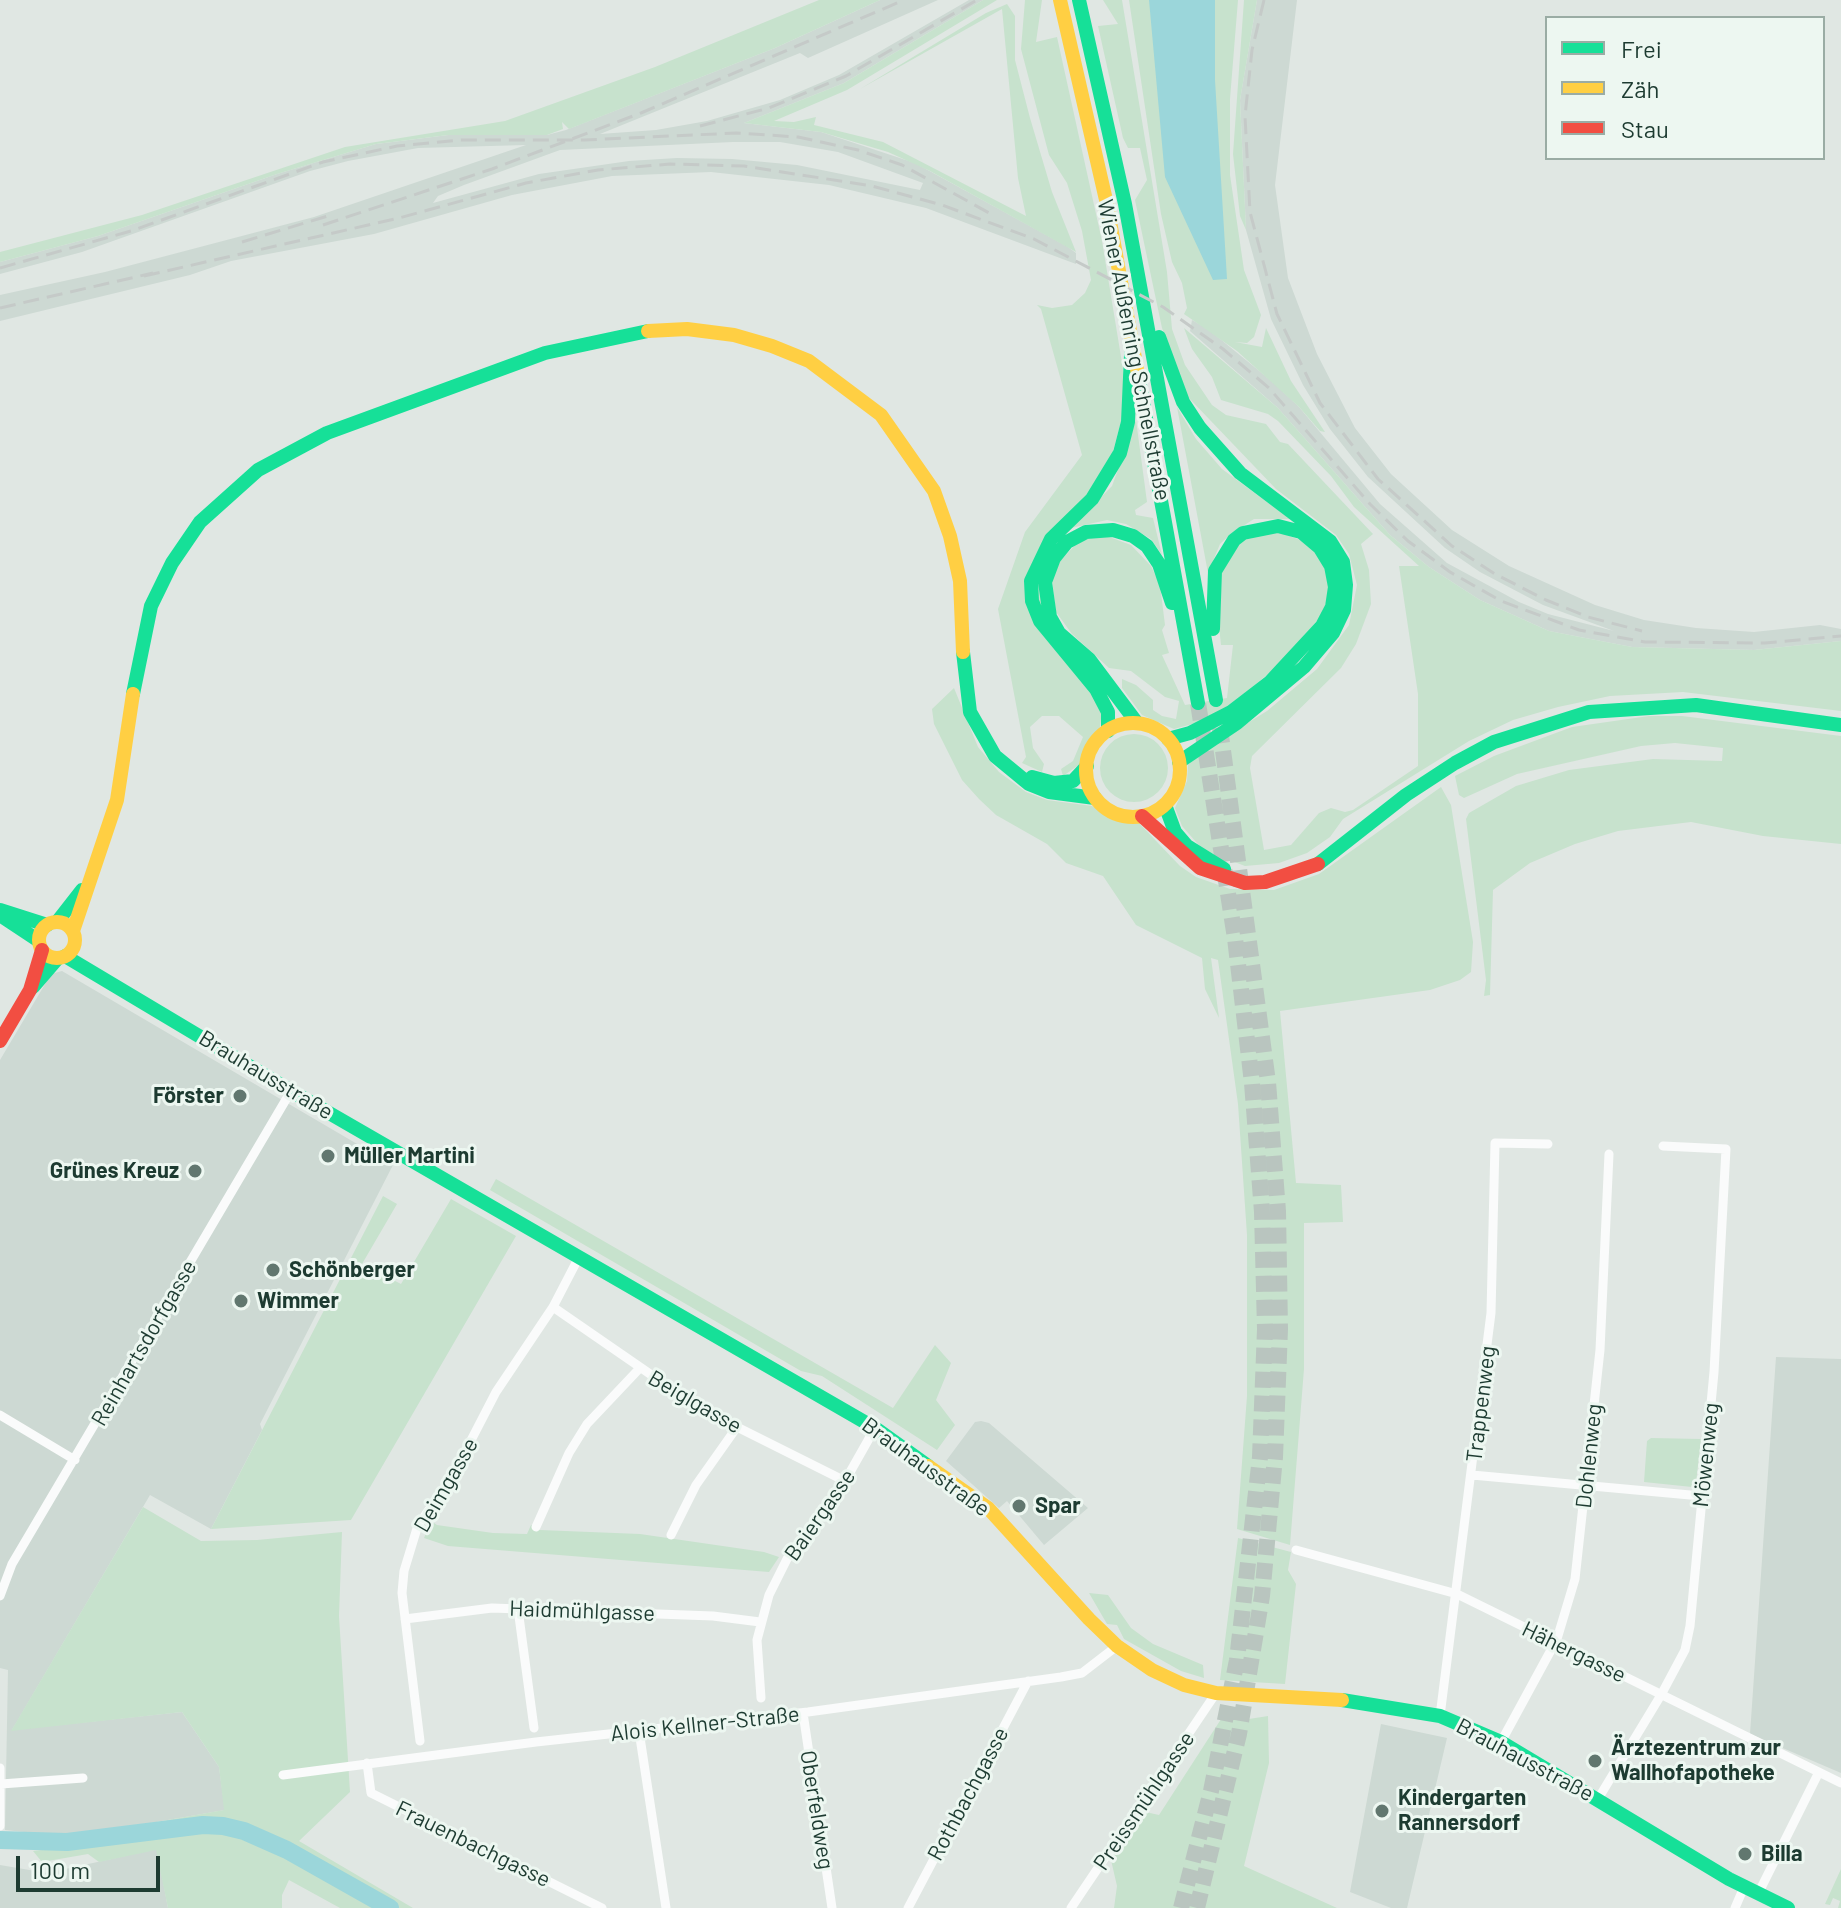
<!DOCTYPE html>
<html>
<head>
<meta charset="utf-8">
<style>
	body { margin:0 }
	#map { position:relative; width:1841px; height:1908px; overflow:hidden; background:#e0e7e3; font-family:Barlow,sans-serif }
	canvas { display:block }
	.legend { position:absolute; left:1545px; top:16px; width:280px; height:144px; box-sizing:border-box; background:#edf7f1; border:2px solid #9aaca4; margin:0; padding:10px 14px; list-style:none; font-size:24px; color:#1d3b31 }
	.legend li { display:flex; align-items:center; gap:16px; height:40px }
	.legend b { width:40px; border:2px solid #9aaca4 }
	.scale { position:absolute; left:16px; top:1856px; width:144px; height:36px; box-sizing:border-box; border:4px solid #1d3b31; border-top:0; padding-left:10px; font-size:24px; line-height:28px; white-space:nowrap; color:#1d3b31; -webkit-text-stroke:6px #edf7f1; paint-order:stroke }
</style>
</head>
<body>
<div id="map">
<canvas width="1841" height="1908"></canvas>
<ul class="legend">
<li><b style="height:10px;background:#16e098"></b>Frei</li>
<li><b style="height:10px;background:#ffcf43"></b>Zäh</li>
<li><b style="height:10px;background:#f24e42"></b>Stau</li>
</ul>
<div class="scale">100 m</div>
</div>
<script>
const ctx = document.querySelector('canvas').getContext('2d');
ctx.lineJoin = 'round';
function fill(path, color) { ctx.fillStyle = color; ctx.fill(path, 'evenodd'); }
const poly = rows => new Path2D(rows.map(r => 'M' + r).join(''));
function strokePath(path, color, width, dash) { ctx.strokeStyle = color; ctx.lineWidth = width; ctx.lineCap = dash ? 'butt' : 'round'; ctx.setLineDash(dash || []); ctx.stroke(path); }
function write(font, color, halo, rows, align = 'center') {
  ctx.font = font + ' Barlow,sans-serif'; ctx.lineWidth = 6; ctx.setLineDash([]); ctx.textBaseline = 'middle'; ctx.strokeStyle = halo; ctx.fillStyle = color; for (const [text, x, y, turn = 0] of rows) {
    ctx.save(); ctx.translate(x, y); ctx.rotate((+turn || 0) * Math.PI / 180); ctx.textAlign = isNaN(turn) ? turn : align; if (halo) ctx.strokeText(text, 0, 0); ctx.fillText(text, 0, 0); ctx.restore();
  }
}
const built = poly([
	[880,0,938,0,808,58,800,53,600,134,656,130,707,121,780,100,839,75,969,0,983,0,844,83,744,123,821,132,915,163,1068,247,1076,253,1076,264,926,208,829,185,711,172,612,176,512,195,374,234,231,261,190,275,0,321,0,295,105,272,314,217,526,145,418,148,348,161,310,171,82,252,0,274,0,262,98,236,277,174,376,144,448,135,547,135,566,130,775,48],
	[733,142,780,142,838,152,923,183,920,190,797,165,732,159,677,158,629,161,539,174,433,203,438,196,464,185,560,150],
	[1257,0,1297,0,1275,185,1288,278,1317,354,1355,428,1391,474,1452,530,1509,566,1595,605,1644,620,1696,628,1754,632,1820,625,1841,629,1841,641,1754,650,1632,647,1549,631,1480,600,1429,567,1390,535,1278,408,1190,331,1192,320,1208,329,1274,383,1299,407,1380,504,1447,563,1519,602,1548,614,1614,631,1543,605,1480,572,1445,548,1368,477,1330,429,1303,385,1271,319,1246,230,1240,100],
	[62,971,393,1165,260,1424,262,1430,211,1529,150,1495,12,1730,182,1712,219,1767,225,1810,71,1837,5,1830,8,1670,0,1668,0,1060,51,974],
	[1776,1357,1841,1359,1841,1773,1750,1734],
	[981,1421,989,1423,1088,1508,1044,1545,1007,1501,999,1508,946,1461,975,1422],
	[1381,1724,1447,1738,1407,1908,1391,1908,1350,1892],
	[157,1849,168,1908,0,1908,0,1865,47,1873]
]);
const green = poly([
	[819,0,880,0,775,48,569,129,562,122,563,129,547,135,448,135,376,144,277,174,98,236,0,262,0,252,142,215,345,147,505,121,655,67],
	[983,0,997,0,847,90,774,121,794,122,816,117,814,125,883,142,1026,216,1018,178,1002,9,860,89,986,13,1007,4,1015,16,1015,60,1030,118,1052,192,1076,252,930,171,888,152,821,132,744,123,844,83],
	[1025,0,1042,0,1036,42,1057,37,1102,241,1124,375,1125,407,1109,466,1031,570,1102,710,1100,727,1080,764,1063,776,1061,769,1073,761,1083,737,1059,716,1042,716,1030,727,1033,748,1044,764,1042,772,1022,763,1026,757,998,609,1025,532,1082,455,1041,309,1037,305,1052,308,1072,305,1085,293,1091,280,1082,231,1067,183,1049,155,1021,49],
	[1103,0,1122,0,1167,272,1172,329,1185,365,1212,405,1226,415,1266,424,1280,442,1288,444,1373,534,1361,544,1369,570,1371,604,1356,644,1341,668,1252,756,1250,768,1264,850,1291,845,1319,813,1331,808,1345,812,1353,810,1418,766,1418,694,1399,566,1419,566,1354,507,1331,476,1278,421,1268,414,1221,400,1212,377,1192,349,1184,328,1278,408,1390,535,1429,567,1480,600,1549,631,1632,647,1754,650,1841,641,1841,711,1683,692,1610,696,1558,707,1513,720,1469,741,1343,819,1330,837,1307,853,1279,863,1245,866,1203,850,1182,826,1175,808,1187,781,1188,764,1199,753,1267,711,1317,669,1349,625,1357,585,1349,554,1336,535,1276,489,1188,397,1162,328,1135,200,1147,180,1140,148,1128,148,1123,138,1098,26,1118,24],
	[1129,0,1238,0,1230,99,1230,175,1244,270,1261,315,1254,337,1247,343,1235,342,1262,347,1266,328,1291,381,1325,432,1320,431,1299,407,1237,351,1184,314,1187,308,1182,283,1172,262,1161,214],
	[1244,0,1257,0,1240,100,1246,230,1240,216,1233,154],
	[1177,407,1196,439,1222,469,1290,519,1254,519,1232,533,1220,544,1208,573],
	[1136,420,1147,502,1135,510,1136,515,1153,518,1162,555,1151,539,1126,524,1107,520,1071,528,1112,486],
	[1274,530,1313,545,1331,581,1324,612,1287,658,1231,705,1196,723,1174,729,1142,715,1122,688,1122,679,1136,685,1153,700,1153,710,1162,716,1176,719,1179,701,1165,697,1131,671,1109,668,1072,634,1056,612,1052,580,1060,561,1079,541,1104,535,1131,545,1151,566,1160,585,1165,625,1162,630,1169,653,1162,655,1185,705,1227,698,1233,645,1221,645,1217,606,1220,571,1242,540],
	[954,688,978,747,999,772,1026,792,1047,800,1092,806,1114,819,1138,822,1180,866,1196,877,1230,889,1274,890,1319,874,1441,787,1451,805,1473,942,1471,972,1460,980,1430,990,1280,1011,1296,1183,1341,1185,1343,1222,1304,1223,1304,1369,1290,1545,1237,1529,1247,1396,1247,1235,1238,1104,1218,960,1211,958,1219,1018,1205,989,1202,958,1136,925,1103,876,1066,863,1047,844,996,815,979,799,962,780,934,724,932,709],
	[1649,716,1682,716,1841,736,1841,844,1763,836,1691,822,1618,831,1575,844,1530,863,1493,890,1490,995,1484,996,1486,980,1466,819,1469,813,1516,786,1569,770,1653,759,1722,761,1723,748,1675,743,1641,746,1517,774,1464,798,1459,795,1455,776,1494,756,1572,727],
	'1100 768a34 34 0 1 1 68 0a34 34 0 1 1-68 0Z',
	[496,1179,893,1408,935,1345,951,1363,936,1400,955,1425,937,1450,822,1376,801,1371,490,1190],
	[383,1196,397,1204,362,1264,401,1284,451,1199,516,1236,351,1520,211,1529],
	[1651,1438,1701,1439,1696,1483,1692,1487,1644,1482,1647,1441],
	[143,1507,201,1541,257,1540,342,1532,339,1616,350,1792,299,1841,413,1908,340,1908,289,1880,282,1895,282,1908,168,1908,156,1850,99,1862,88,1854,42,1862,33,1851,102,1843,151,1823,224,1810,219,1767,182,1712,11,1731],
	[431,1521,437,1525,493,1533,527,1534,531,1525,540,1530,640,1534,764,1552,779,1557,769,1572,448,1546,424,1538],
	[1238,1538,1291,1552,1288,1570,1296,1584,1285,1684,1220,1680],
	[1089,1593,1108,1595,1131,1628,1153,1644,1203,1665,1204,1678,1181,1671,1124,1639,1117,1625,1107,1624],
	[1231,1712,1249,1719,1268,1716,1269,1763,1244,1866,1337,1908,1114,1908,1117,1886,1111,1860,1141,1811,1159,1815,1225,1713],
	[1841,1869,1841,1908,1838,1908,1840,1901,1833,1898,1830,1905,1825,1904]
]);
const water = poly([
	[1149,0,1215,0,1215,80,1227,279,1213,280,1165,177]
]);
const river = poly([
	[0,1840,67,1842,203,1825,223,1826,244,1831,287,1850,390,1908]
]);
const highwayTunnel = poly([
	[1181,1908,1211,1791,1237,1660,1260,1457,1265,1329,1262,1212,1252,1083,1235,938,1198,703],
	[1197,1908,1239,1734,1262,1596,1275,1457,1280,1329,1278,1211,1268,1082,1219,721]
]);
const street = poly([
	[553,1307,679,1394,737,1427,845,1481],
	[0,1415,75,1460],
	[1472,1475,1701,1496],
	[536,1527,569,1453,587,1424,639,1369],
	[671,1535,696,1485,737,1427],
	[1296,1550,1457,1594,1841,1783],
	[0,1596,12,1564,291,1091],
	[518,1609,534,1728],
	[405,1619,492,1608,713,1616,760,1622],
	[761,1698,757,1640,769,1595,787,1559,845,1481,875,1428],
	[803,1713,832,1908],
	[1440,1716,1491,1313,1495,1143,1548,1144],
	[639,1731,666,1908],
	[420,1741,402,1593,404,1571,418,1525,451,1479,496,1392,553,1307,580,1255],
	[1501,1742,1557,1639,1575,1579,1600,1350,1609,1154],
	[367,1763,371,1793,602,1908],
	[0,1768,0,1826],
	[283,1775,536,1742,808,1712,1061,1677,1082,1673,1117,1646],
	[1,1784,83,1778],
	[1598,1799,1661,1695,1685,1650,1690,1626,1714,1372,1726,1149,1663,1146],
	[1758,1894,1818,1774],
	[908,1908,1028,1681],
	[1071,1908,1216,1693],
	[1735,1908,1744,1887]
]);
const fast = poly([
	[1079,0,1125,204,1216,700],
	[1159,337,1183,402,1200,428,1240,473,1330,541,1343,562,1346,585,1344,610,1333,633,1304,667,1237,723,1179,762],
	[1139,380,1198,703],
	[963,652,970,712,995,756,1029,784,1049,792,1095,798],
	[133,694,151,606,172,563,200,522,258,470,327,433,545,353,648,331],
	[1137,723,1089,659,1059,633,1050,617,1045,582,1054,558,1067,542,1086,532,1113,530,1133,536,1147,546,1159,564,1172,603],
	[1108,731,1108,712,1096,689,1040,621,1032,601,1031,581,1051,539,1092,499,1120,453,1128,422,1131,355],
	[1168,739,1190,733,1231,712,1270,682,1322,626,1332,607,1335,587,1331,566,1320,548,1301,532,1278,526,1243,533,1234,540,1215,571,1213,629],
	[1032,777,1054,783,1073,781,1087,766],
	[1165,805,1175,832,1187,846,1224,869],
	[1318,864,1406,795,1455,763,1494,742,1589,712,1696,705,1841,725],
	[0,910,47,925],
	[3,917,39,941],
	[57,922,82,890],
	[65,956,291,1091,875,1428,928,1466],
	[33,987,58,958],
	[1342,1700,1440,1716,1501,1742,1729,1879,1788,1908]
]);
const slow = poly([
	[1060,0,1106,200,1139,380],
	[648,331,687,329,734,335,772,346,809,361,881,415,934,491,950,536,960,581,963,652],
	'1086 770a47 47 0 1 1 94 0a47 47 0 1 1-94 0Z',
	'39 940a18 18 0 1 1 36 0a18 18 0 1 1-36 0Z',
	[73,931,117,800,133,694],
	[928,1466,988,1508,1089,1619,1117,1646,1152,1670,1184,1685,1216,1693,1342,1700]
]);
const jam = poly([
	[1142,816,1200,868,1245,883,1265,882,1318,864],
	[0,1041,30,990,42,950]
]);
const rail = poly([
	[1264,0,1252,50,1245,116,1250,212,1277,314,1320,403,1378,479,1452,546,1495,574,1546,600,1588,617,1642,631],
	[700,126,769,108,846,76,977,0],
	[323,225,492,169,641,113,904,0],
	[242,242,331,215],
	[0,268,131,231,323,162,397,146,460,140,584,140,736,133,798,137,858,150,902,165,991,214],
	[144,276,399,218,526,183,598,170,670,164,744,166,872,186,942,205,1034,239,1163,307,1223,349,1269,388,1370,504,1408,541,1450,572,1501,601,1579,630,1645,642,1765,643,1841,636],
	[0,308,153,273]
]);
const markers = [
	[240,1096,8,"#61776f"],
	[328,1156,8,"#61776f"],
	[195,1171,8,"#61776f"],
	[273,1270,8,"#61776f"],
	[241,1301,8,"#61776f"],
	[1019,1506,8,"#61776f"],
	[1595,1761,8,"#61776f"],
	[1382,1811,8,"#61776f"],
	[1745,1854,8,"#61776f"]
];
const streetNames = [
	["Wiener Außenring Schnellstraße",1134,350,79],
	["Brauhausstraße",266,1075,31],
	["Reinhartsdorfgasse",144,1343,-60],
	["Beiglgasse",695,1402,30],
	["Trappenweg",1481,1404,-83],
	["Möwenweg",1706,1455,-84],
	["Dohlenweg",1589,1456,-84],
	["Brauhausstraße",926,1467,36],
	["Deimgasse",446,1485,-60],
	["Baiergasse",820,1515,-55],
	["Haidmühlgasse",582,1611,2],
	["Hähergasse",1574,1652,26],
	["Alois Kellner-Straße",705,1724,-6],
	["Brauhausstraße",1525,1760,28],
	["Rothbachgasse",968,1794,-62],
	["Preissmühlgasse",1144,1801,-56],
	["Oberfeldweg",817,1810,81],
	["Frauenbachgasse",473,1844,26]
];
const poiNames = [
	["Förster",224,1096,"right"],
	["Müller Martini",344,1156],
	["Grünes Kreuz",179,1171,"right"],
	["Schönberger",289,1270],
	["Wimmer",257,1301],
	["Spar",1035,1506],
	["Ärztezentrum zur",1611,1748],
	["Wallhofapotheke",1611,1773],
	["Kindergarten",1398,1798],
	["Rannersdorf",1398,1823],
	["Billa",1761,1854]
];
fill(built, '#cdd9d3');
fill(green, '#c7e2cd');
fill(water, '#9bd6da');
strokePath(river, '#9bd6da', 18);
strokePath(highwayTunnel, '#b9c5bf', 16, [16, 8]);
strokePath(street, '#fafbfb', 9);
strokePath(fast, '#16e098', 14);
strokePath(slow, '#ffcf43', 14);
strokePath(jam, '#f24e42', 14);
strokePath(rail, '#c5cac8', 3, [16, 8]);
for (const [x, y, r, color] of markers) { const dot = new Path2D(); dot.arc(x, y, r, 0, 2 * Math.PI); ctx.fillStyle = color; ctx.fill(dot); strokePath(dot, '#edf7f1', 3); }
write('22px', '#1d3b31', '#edf7f1', streetNames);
write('bold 22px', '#1d3b31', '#edf7f1', poiNames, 'left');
</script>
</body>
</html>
